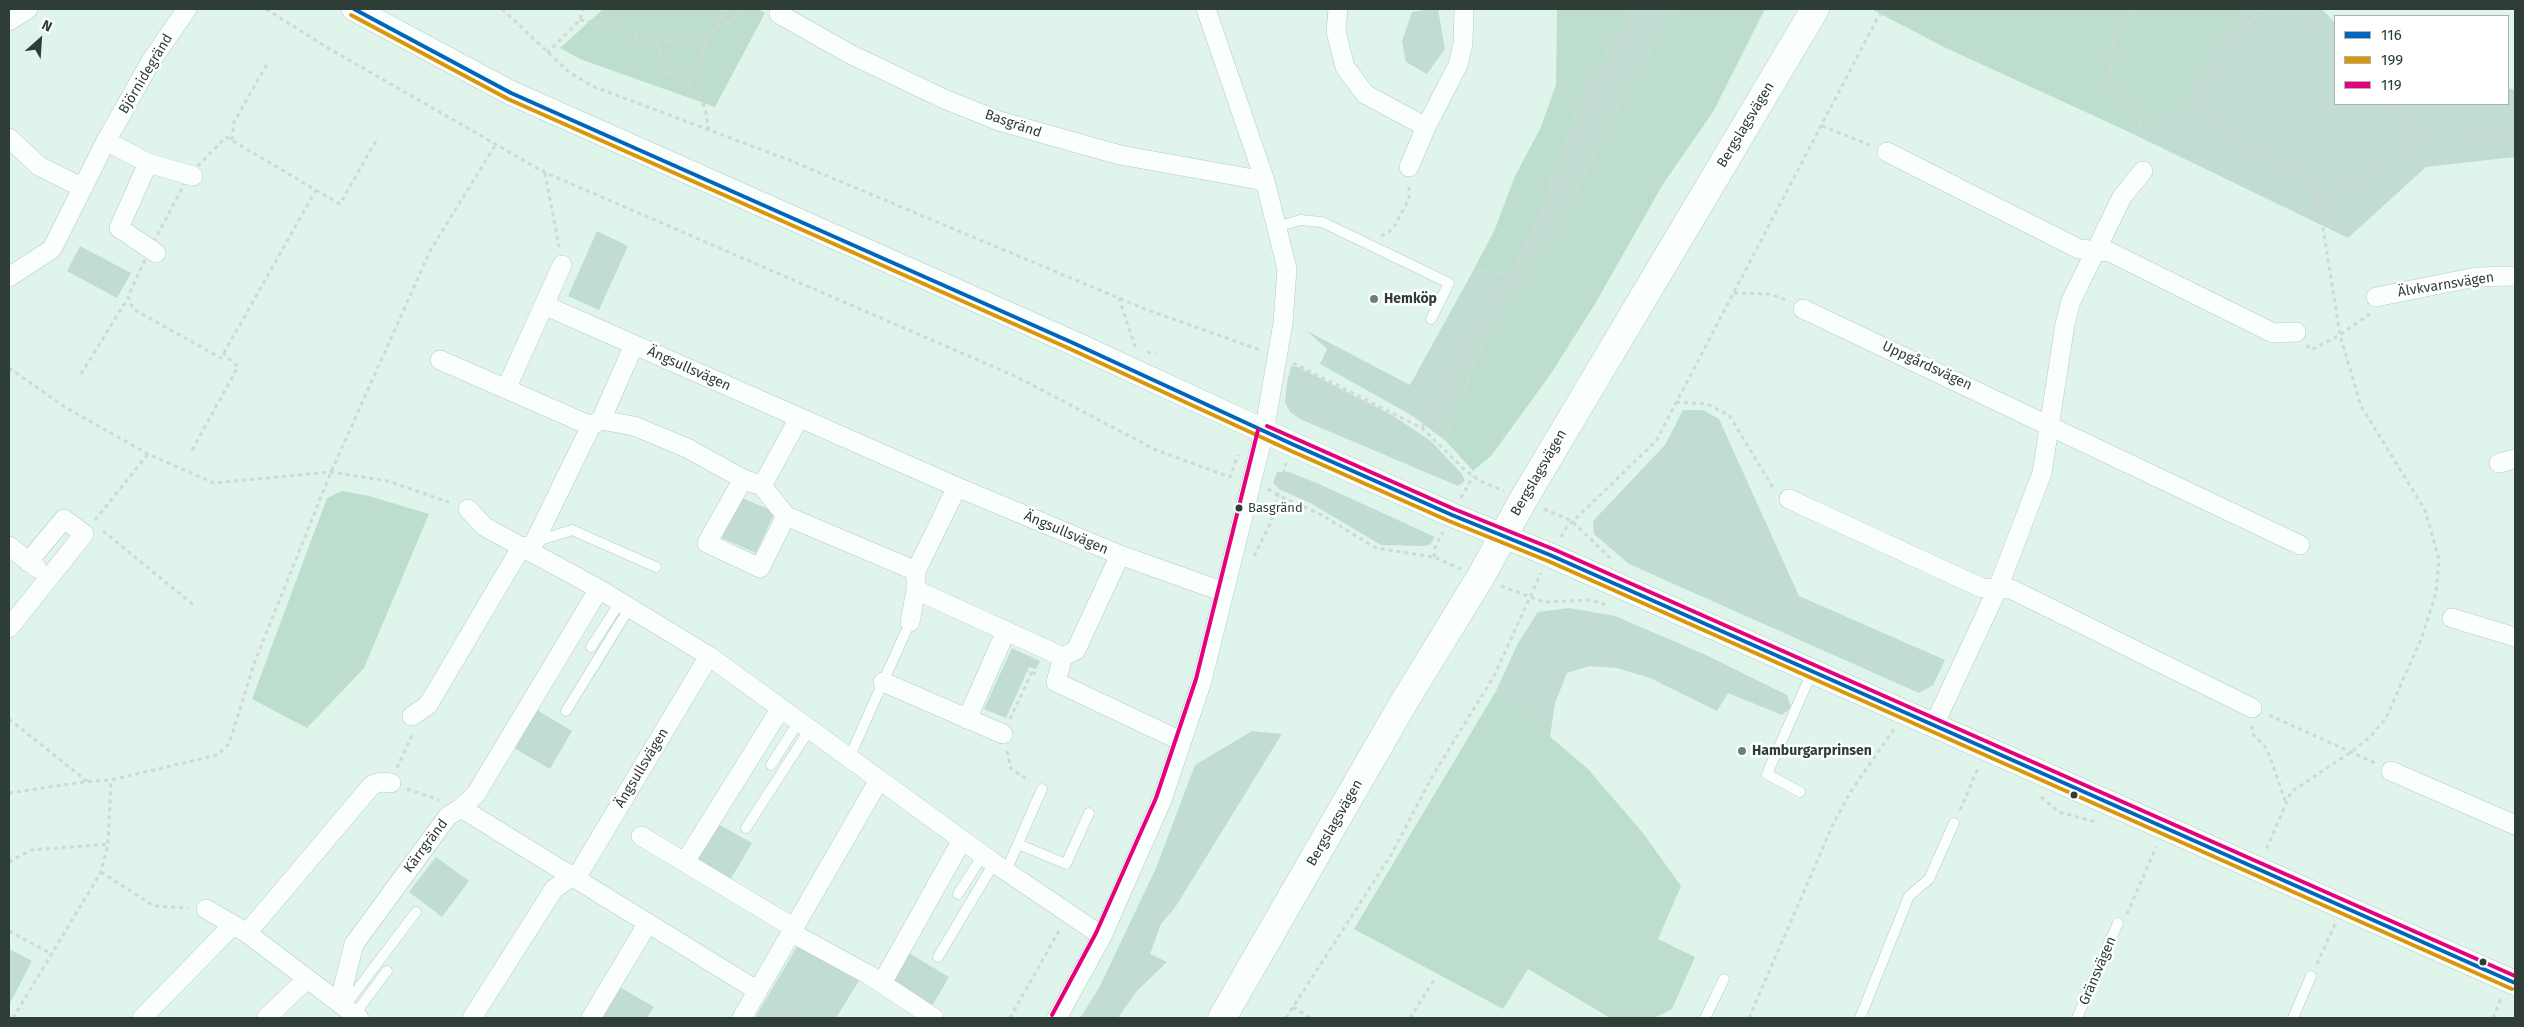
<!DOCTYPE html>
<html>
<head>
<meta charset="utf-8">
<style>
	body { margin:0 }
	#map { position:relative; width:2524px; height:1027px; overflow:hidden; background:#dff5eb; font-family:"Fira Sans",sans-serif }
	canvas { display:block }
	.frame { position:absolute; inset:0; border:10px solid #2e3e37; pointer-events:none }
	.legend { position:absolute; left:2334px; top:15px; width:175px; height:90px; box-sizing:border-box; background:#fff; border:1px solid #abb2af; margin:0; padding:6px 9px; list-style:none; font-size:15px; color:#2e3e37 }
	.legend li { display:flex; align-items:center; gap:10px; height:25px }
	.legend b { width:25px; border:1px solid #abb2af }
	.north { position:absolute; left:15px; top:15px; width:50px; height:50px; -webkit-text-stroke:4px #fff; paint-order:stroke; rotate:26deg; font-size:14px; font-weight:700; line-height:20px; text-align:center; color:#2e3e37 }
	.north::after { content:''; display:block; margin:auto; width:18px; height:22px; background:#2e3e37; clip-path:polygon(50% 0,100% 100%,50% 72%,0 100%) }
</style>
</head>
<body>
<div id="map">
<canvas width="2524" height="1027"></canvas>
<div class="frame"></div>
<ul class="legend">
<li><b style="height:6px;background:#0065bd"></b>116</li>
<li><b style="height:6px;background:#d99608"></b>199</li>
<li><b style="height:6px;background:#e5007d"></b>119</li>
</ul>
<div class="north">N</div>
</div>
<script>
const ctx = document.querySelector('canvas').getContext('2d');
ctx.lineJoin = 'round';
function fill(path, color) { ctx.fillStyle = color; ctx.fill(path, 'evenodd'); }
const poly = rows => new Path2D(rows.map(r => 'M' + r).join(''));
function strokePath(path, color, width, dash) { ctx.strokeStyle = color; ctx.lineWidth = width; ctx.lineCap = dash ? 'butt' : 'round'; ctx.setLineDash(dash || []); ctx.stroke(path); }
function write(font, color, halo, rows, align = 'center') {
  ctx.font = font + ' "Fira Sans",sans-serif'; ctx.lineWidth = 5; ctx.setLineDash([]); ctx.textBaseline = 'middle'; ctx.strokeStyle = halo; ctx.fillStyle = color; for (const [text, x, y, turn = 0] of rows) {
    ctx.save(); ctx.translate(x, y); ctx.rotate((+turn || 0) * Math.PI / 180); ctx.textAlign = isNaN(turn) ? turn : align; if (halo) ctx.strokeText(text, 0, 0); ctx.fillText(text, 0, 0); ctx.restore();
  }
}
const green = poly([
	[1430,9,1438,9,1445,49,1427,74,1406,62,1402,41,1412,12],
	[1629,9,1674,9,1602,137,1560,228,1514,294,1479,352,1446,441,1411,415,1320,364,1327,349,1307,331,1410,385,1473,271,1506,273,1544,199,1583,93],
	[2247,9,2322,9,2335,23,2335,104,2508,104,2508,88,2515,90,2515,157,2426,167,2348,238,2129,132,2186,99,2200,66],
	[597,231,628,246,599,310,568,296],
	[80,246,131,273,117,298,67,271],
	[1291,366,1298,367,1392,415,1431,441,1462,474,1465,481,1458,486,1300,419,1290,412,1285,402,1287,383],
	[1683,410,1703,410,1719,419,1799,596,1945,660,1933,685,1919,693,1629,564,1594,534,1593,521,1665,445],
	[1277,472,1289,472,1319,484,1435,537,1430,545,1424,546,1381,545,1312,504,1281,490,1273,483],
	[740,497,775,512,756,553,722,538],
	[1569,608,1615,616,1706,655,1787,695,1791,708,1782,715,1728,693,1717,711,1650,678,1617,668,1589,666,1567,673,1555,703,1550,737,1496,691,1518,643,1538,612],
	[1012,648,1040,661,1036,669,1029,667,1006,718,984,709],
	[537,710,572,731,550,769,514,748],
	[1252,731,1282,734,1176,906,1161,924,1150,954,1167,962,1136,992,1118,1018,1080,1018,1099,988,1156,868,1195,765],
	[716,823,752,843,729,882,694,861],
	[436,857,469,881,442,917,409,892],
	[799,943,860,979,836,1018,755,1018],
	[9,949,32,961,9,1005],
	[907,952,949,977,931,1008,889,983],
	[618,986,654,1007,647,1018,599,1018]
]);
const forest = poly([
	[630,9,758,9,765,13,715,107,580,59,560,48,602,10],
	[1557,9,1629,9,1583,93,1544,199,1523,244,1506,273,1473,271,1495,229,1515,176,1540,129,1556,85],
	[1674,9,1765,9,1713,112,1663,184,1595,304,1550,375,1491,456,1473,471,1446,441,1479,352,1514,294,1560,228,1602,137],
	[1871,9,2247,9,2200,66,2186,99,2129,132,1944,47],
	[342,491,369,496,429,514,364,668,307,728,252,699,327,498],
	[1496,691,1587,768,1643,833,1681,886,1658,939,1695,957,1672,1009,1654,1018,1610,1018,1528,969,1503,1009,1354,929]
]);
const path = poly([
	[266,9,328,48,544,172,1017,377,1156,450,1230,477,1238,455],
	[502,9,569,72,592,86,789,160,1145,309,1260,350],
	[2133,9,2114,41,2109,85,2141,125],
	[2262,9,2215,65,2205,85,2204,102,2226,135,2298,170,2311,187,2319,203,2340,335,2361,406,2425,510,2439,559,2436,593,2422,637,2386,718,2370,737,2351,752,2291,792,2266,850],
	[2302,9,2335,46],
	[580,20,617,27,657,43,669,73,688,82,700,97,705,108,709,131],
	[657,43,711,33,727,9],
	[547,53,580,20,583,9],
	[688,82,711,33,747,9],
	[2391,104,2420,134],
	[1822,126,1870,145],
	[226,137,316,190,221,358,133,309,128,297,150,249,189,175,226,137],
	[232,140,234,122,267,64],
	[545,173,559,247],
	[316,190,340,204,378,137],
	[2319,203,2397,158,2425,128,2454,127,2515,134],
	[1381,236,1393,229,1409,199,1409,185],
	[1734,293,1769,294,1787,300],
	[1119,298,1136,349],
	[2307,345,2311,350,2340,335,2371,313],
	[1147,352,1156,354],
	[1293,363,1422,428,1466,471,1480,481,1504,491],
	[9,368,65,407,148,454,214,483,331,472,388,481,451,503],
	[81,374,128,298],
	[1676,402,1707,404,1729,415,1775,491],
	[1422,428,1527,247,1590,95,1641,9],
	[192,450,238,367,223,353],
	[1268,489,1277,495,1320,514,1376,548,1434,557,1461,569],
	[1461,498,1473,476],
	[1544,509,1572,521,1610,558],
	[95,520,148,454],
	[103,531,195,606],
	[1561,537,1566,528,1656,441,1877,19,1885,9],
	[1254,556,1271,522,1286,463],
	[1434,557,1435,547,1443,532],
	[1501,586,1544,602,1591,600,1606,605],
	[1010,663,1039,675],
	[2269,715,2375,763],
	[9,719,88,782],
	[1010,719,1032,672],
	[2252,726,2252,733,2267,749,2286,803],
	[1007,751,1011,769,1030,781],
	[397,768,413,733],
	[407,789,439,800],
	[9,793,83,782,111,780,217,755,229,744,255,661,331,472,431,249,496,144],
	[2041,797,2059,812,2096,822],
	[1960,810,1978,768],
	[9,862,31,850,108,844],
	[101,872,154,906,188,908],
	[2127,914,2156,847],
	[9,931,52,954],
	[2317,964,2335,924],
	[771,1004,794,1018],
	[1293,1007,1311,1018],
	[13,1018,101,872,108,844,111,780],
	[1010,1018,1060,929],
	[1286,1018,1391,855,1433,775,1494,676,1541,573],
	[1410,1018,1434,980],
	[1749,1018,1834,822,1851,791,1894,729],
	[2493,1018,2501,998]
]);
const service = poly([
	[1277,227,1300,220,1322,222,1449,283,1431,319],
	[534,542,572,530,656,567],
	[591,647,621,601],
	[566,711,630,607],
	[849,758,910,622],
	[771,765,799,721],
	[1800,792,1767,774,1812,672],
	[746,828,810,729],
	[1018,844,1066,864,1089,813],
	[1006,871,1042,789],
	[958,894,983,855],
	[938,957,994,863],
	[344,1007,416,912],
	[354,1015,387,971],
	[1705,1018,1724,979],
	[1860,1018,1909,896,1929,879,1954,823],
	[2077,1018,2118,923],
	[2293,1018,2311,976]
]);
const minor = poly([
	[1338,9,1336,31,1345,67,1365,94,1426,127,1458,65,1463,44,1464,9],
	[779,14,850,54,942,98,999,121,1120,155,1265,181],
	[9,21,28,9],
	[9,138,39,166,83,188],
	[106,141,148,163,193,176],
	[1887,152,2079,249,2110,252,2273,333,2296,332],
	[148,163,119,228,156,253],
	[1409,167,1426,127],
	[9,277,52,249,106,141,151,61,187,9],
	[2376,297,2476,277,2515,276],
	[544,305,957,487,1120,555,1224,592],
	[1803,309,2300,545],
	[440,360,591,426,601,420,634,426,687,448,743,479,762,486,786,516,916,571,916,590,1063,657,1056,682,1181,741],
	[506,389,562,265],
	[601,420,634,345],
	[2499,463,2515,459],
	[743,479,707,543,760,568,786,516],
	[762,486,799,418],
	[1789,499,1982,588,2011,589,2252,708],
	[468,509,485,527,599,589,709,656,994,863,1102,936],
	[9,546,37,568],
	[530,551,591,426],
	[916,571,957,487],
	[2452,618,2515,637],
	[910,622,916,590],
	[9,628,84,534,64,519,28,562],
	[1063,657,1076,650,1120,555],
	[883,682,1003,734],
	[412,716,428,705,522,546],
	[967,719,1006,631],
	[1933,727,1998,588,2042,473,2065,324,2071,301,2122,197,2143,171],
	[2391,771,2515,825],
	[461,808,758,991],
	[641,836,794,928],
	[685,862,781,708],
	[206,909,247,933,359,1018],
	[247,933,372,785,381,782,391,783],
	[792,933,869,975,934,1018],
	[882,983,962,840],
	[339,1003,354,944,448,816,461,808,476,794,599,589],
	[142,1018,233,925],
	[266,1018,307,979],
	[472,1018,554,889,581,870,709,656],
	[591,1018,648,923],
	[742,1018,879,780],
	[1057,1018,1102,936,1162,800,1202,681,1264,432,1283,323,1287,269,1265,181,1206,9]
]);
const tertiary = poly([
	[354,9,511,93,1071,342,1292,444,1452,515,1550,555,2515,983]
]);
const secondary = poly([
	[1222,1018,1404,702,1480,578,1523,500,1815,9]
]);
const bus1 = poly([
	[354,9,511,93,1071,342,1292,444,1452,515,1550,555,2515,983]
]);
const bus2 = poly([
	[351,15,508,99,1068,348,1289,450,1449,521,1548,561,2512,989]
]);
const bus3 = poly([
	[1267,426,1454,509,1553,549,2515,976],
	[1052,1015,1096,933,1156,798,1196,679,1258,430]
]);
const markers = [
	[1374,299,5,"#6c7e76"],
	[1239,508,4.5,"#2e3e37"],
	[1742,751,5,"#6c7e76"],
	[2074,795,4.5,"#2e3e37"],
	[2483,962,4.5,"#2e3e37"]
];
const busNames = [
	["Basgränd",1248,508]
];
const streetNames = [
	["Björnidegränd",146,74,-59],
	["Basgränd",1013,124,19],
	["Bergslagsvägen",1746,125,-59],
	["Älvkvarnsvägen",2446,285,-9],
	["Uppgårdsvägen",1927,366,25],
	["Ängsullsvägen",689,369,24],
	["Bergslagsvägen",1539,473,-60],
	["Ängsullsvägen",1066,533,23],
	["Ängsullsvägen",642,768,-59],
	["Bergslagsvägen",1335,823,-60],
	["Kärrgränd",426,846,-53],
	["Gränsvägen",2098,971,-67]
];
const poiNames = [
	["Hemköp",1384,299],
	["Hamburgarprinsen",1752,751]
];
fill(green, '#c1dcd0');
fill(forest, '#bdddcf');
strokePath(service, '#b7c9c1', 11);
strokePath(minor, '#b7c9c1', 20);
strokePath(tertiary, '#b7c9c1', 25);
strokePath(secondary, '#b7c9c1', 29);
strokePath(path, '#d2d8d6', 3, [4, 4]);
strokePath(service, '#fafefc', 10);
strokePath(minor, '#fafefc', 19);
strokePath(tertiary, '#fafefc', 24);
strokePath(secondary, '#fafefc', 28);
strokePath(bus1, '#0065bd', 4);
strokePath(bus2, '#d99608', 4);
strokePath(bus3, '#e5007d', 4);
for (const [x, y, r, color] of markers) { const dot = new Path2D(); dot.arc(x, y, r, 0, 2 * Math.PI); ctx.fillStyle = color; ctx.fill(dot); strokePath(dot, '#fff', 2); }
write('13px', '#2e3e37', '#fff', busNames, 'left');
write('14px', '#2e3e37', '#fff', streetNames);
write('bold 14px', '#2e3e37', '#fff', poiNames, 'left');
</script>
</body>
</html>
